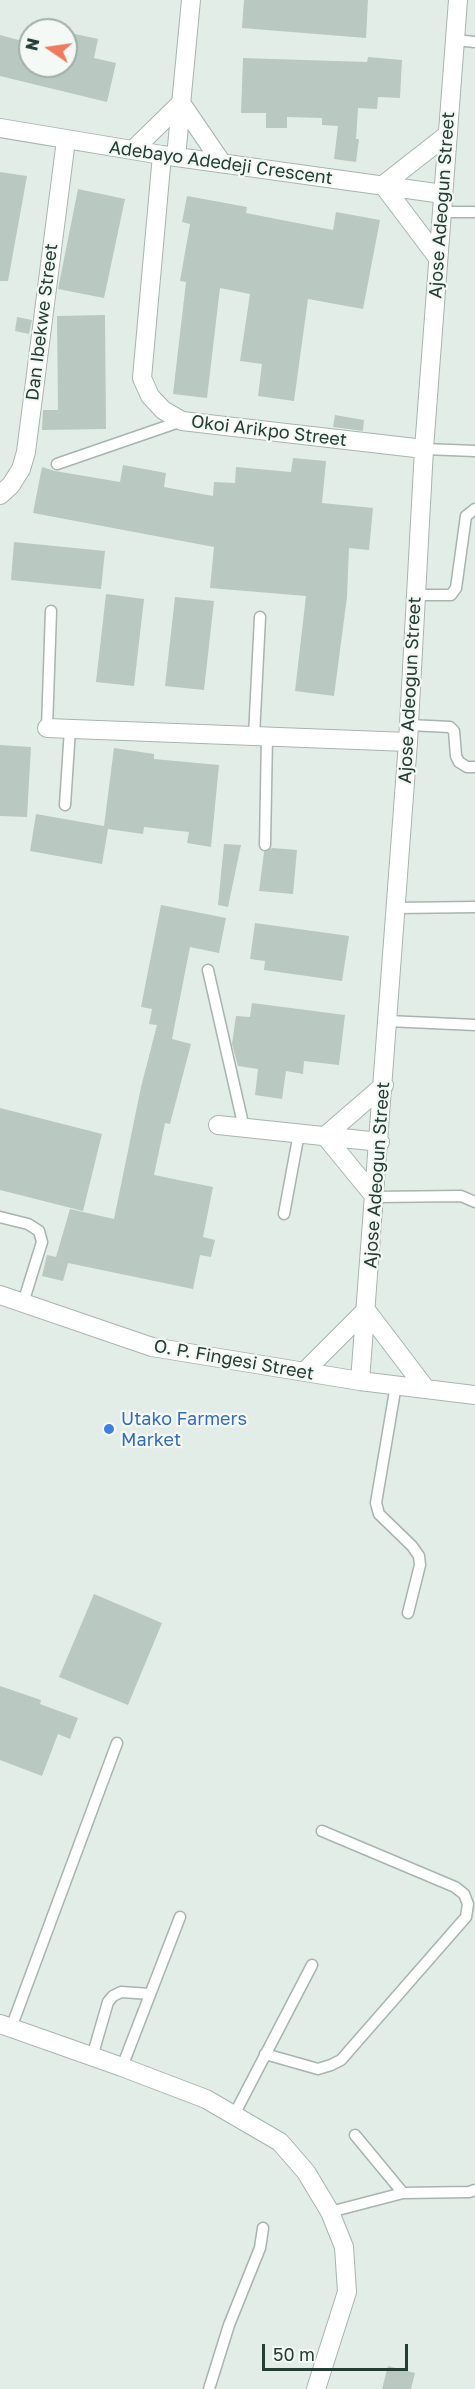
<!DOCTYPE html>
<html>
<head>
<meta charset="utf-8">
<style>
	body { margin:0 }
	#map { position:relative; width:475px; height:2389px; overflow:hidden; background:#e3ede8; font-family:"Golos Text",sans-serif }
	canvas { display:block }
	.north { position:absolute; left:18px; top:18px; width:60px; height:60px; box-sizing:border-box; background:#f4f9f6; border:2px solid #a0aea9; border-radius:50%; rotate:283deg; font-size:16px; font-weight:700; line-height:24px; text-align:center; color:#233e35 }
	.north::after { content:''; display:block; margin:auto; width:21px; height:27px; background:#ef7a5f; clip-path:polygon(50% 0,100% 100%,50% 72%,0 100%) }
	.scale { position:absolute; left:262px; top:2344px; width:146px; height:27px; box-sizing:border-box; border:3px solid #233e35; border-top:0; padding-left:8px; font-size:18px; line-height:21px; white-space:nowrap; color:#233e35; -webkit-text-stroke:4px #f4f9f6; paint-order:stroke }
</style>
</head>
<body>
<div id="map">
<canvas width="475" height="2389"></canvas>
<div class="north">N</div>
<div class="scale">50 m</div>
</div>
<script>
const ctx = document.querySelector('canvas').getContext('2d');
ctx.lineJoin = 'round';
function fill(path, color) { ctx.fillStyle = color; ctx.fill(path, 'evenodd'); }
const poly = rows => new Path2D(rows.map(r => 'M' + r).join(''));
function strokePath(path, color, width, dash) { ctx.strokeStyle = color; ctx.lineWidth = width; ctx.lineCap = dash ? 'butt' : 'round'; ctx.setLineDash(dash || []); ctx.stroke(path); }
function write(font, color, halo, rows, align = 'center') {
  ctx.font = font + ' "Golos Text",sans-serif'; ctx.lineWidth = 4.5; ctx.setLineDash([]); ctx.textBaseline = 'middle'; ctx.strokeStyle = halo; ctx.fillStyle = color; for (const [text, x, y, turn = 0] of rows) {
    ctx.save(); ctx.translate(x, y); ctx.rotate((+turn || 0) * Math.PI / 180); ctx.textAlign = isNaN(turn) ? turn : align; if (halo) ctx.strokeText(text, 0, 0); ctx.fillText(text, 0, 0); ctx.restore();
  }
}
const building = poly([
	[244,0,368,0,366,38,242,28],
	[66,32,98,39,94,58,116,63,107,102,0,76,0,35,30,43,30,66,66,66],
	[368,57,402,60,400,98,378,97,377,109,358,108,356,139,359,139,356,162,334,159,338,126,322,125,322,118,287,117,287,128,266,128,266,113,241,113,243,58,367,62],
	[0,172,27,176,8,281,0,281],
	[78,189,125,199,104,298,58,289],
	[187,196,247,207,246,213,333,230,336,212,380,220,363,309,308,299,294,401,258,396,262,364,240,361,250,294,220,288,207,398,173,394,186,282,180,281,190,224,182,222],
	[105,315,106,429,42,430,43,410,58,410,57,316],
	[17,317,32,320,29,334,15,331],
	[335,415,364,420,363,431,333,427],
	[293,458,326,461,322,503,373,508,369,550,349,548,347,597,334,696,295,691,306,596,210,588,214,547,33,513,42,467,55,471,120,482,123,465,166,473,164,487,213,496,214,482,235,483,236,467,291,472],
	[14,542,105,551,101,589,11,580],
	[106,594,144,599,134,686,96,682],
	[175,597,214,601,204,690,165,686],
	[0,745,31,747,27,817,0,816],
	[114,748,154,754,154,759,219,765,211,847,187,843,189,832,144,827,143,834,108,829,102,864,30,851,36,814,104,826],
	[224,844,241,845,228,907,218,905],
	[272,848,297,850,293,894,259,891,264,852],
	[161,905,226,918,219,953,190,947,172,1039,191,1044,170,1124,165,1123,154,1175,213,1187,203,1237,215,1240,211,1257,200,1255,193,1289,68,1263,63,1281,42,1276,47,1255,56,1257,70,1209,114,1219,141,1087,157,1025,149,1024,152,1009,141,1007],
	[255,923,349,936,342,981,264,970,265,961,250,959],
	[252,1003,345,1015,339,1065,304,1061,303,1074,286,1071,282,1099,255,1095,258,1069,238,1066,232,1044,236,1016,250,1017],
	[0,1108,102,1134,83,1211,0,1190],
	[94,1594,162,1623,128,1705,59,1677],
	[0,1686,41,1700,40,1704,78,1718,70,1739,58,1734,42,1776,0,1760],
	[388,2366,415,2373,411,2389,382,2389]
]);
const lane = poly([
	[455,40,475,42],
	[442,212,475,212],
	[424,449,475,451],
	[57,464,182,421],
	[416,595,451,595,456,588,466,516,475,509],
	[409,725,450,727,454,731,456,756,459,762,467,767,475,767],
	[47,728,51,611],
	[254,736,260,617],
	[65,805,70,729],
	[265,845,267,736],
	[396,908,475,907],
	[208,970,244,1128],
	[388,1021,475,1025],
	[375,1197,461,1196,475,1202],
	[284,1214,299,1133],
	[0,1217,28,1224,39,1231,42,1242,23,1303],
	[396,1385,376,1503,379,1514,412,1546,419,1556,420,1565,408,1613],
	[11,2028,117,1743],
	[265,2054,318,2069,331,2065,341,2060,466,1917,468,1904,464,1894,455,1887,322,1831],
	[92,2057,108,2002,113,1996,121,1992,150,1994],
	[122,2067,180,1917],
	[234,2115,312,1965],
	[355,2135,403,2193],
	[330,2212,403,2193,469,2192,475,2190],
	[209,2389,229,2325,260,2248,263,2228]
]);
const street = poly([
	[0,128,162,155,443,194],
	[133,150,181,103,222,163],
	[162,155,142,378,150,396,163,410,182,421,424,449],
	[176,157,191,0],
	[438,258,383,185,448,134],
	[0,495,11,485,21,469,26,452,66,140],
	[47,728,408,742],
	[218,1125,380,1142],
	[375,1197,325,1136,384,1085],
	[0,1295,152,1347,360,1381,475,1395],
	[304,1372,366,1310,426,1389],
	[360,1381,408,742,424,449,458,0],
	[0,2024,122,2067,206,2099,280,2142,306,2172,330,2212,344,2247,347,2292,316,2389]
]);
const markers = [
	[109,1429,6,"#3f7fe0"]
];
const streetNames = [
	["Adebayo Adedeji Crescent",221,163,8],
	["Ajose Adeogun Street",442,205,-86],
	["Dan Ibekwe Street",42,322,-83],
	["Okoi Arikpo Street",269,431,7],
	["Ajose Adeogun Street",410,690,-87],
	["Ajose Adeogun Street",377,1175,-86],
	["O. P. Fingesi Street",234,1360,10]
];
const shopNames = [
	["Utako Farmers",121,1419],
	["Market",121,1440]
];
fill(building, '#b9c8c1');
strokePath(lane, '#a6b5af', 13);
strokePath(street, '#a6b5af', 20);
strokePath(lane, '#fff', 10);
strokePath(street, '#fff', 18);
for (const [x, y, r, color] of markers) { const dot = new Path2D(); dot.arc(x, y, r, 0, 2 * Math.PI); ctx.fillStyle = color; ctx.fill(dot); strokePath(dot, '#f4f9f6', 2); }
write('18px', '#233e35', '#f4f9f6', streetNames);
write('18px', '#366cbe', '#f4f9f6', shopNames, 'left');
</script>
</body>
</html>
